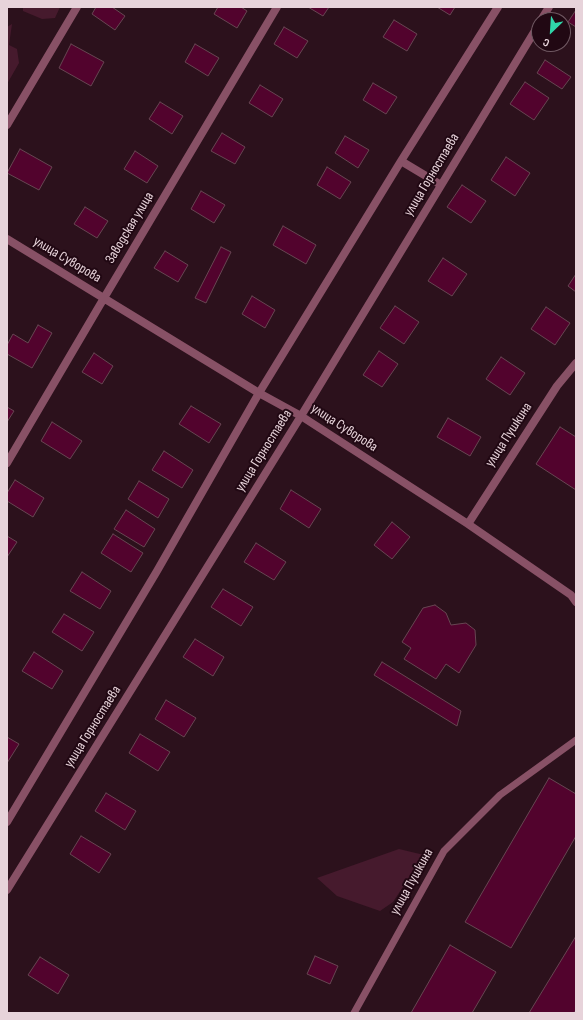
<!DOCTYPE html>
<html>
<head>
<meta charset="utf-8">
<style>
	body { margin:0 }
	#map { position:relative; width:583px; height:1020px; overflow:hidden; background:#2c111c; font-family:"Sofia Sans Condensed",sans-serif }
	canvas { display:block }
	.frame { position:absolute; inset:0; border:8px solid #e7d3da; pointer-events:none }
	.north { position:absolute; left:531px; top:12px; width:40px; height:40px; box-sizing:border-box; background:#210813; border:1px solid #705963; border-radius:50%; rotate:205deg; font-size:11px; font-weight:700; line-height:16px; text-align:center; color:#e7d3da }
	.north::after { content:''; display:block; margin:auto; width:14px; height:18px; background:#30d4a9; clip-path:polygon(50% 0,100% 100%,50% 72%,0 100%) }
</style>
</head>
<body>
<div id="map">
<canvas width="583" height="1020"></canvas>
<div class="frame"></div>
<div class="north">С</div>
</div>
<script>
const ctx = document.querySelector('canvas').getContext('2d');
ctx.lineJoin = 'round';
function fill(path, color) { ctx.fillStyle = color; ctx.fill(path, 'evenodd'); }
const poly = rows => new Path2D(rows.map(r => 'M' + r).join(''));
function strokePath(path, color, width, dash) { ctx.strokeStyle = color; ctx.lineWidth = width; ctx.lineCap = dash ? 'butt' : 'round'; ctx.setLineDash(dash || []); ctx.stroke(path); }
function write(font, color, halo, rows, align = 'center') {
  ctx.font = font + ' "Sofia Sans Condensed",sans-serif'; ctx.lineWidth = 4; ctx.setLineDash([]); ctx.textBaseline = 'middle'; ctx.strokeStyle = halo; ctx.fillStyle = color; for (const [text, x, y, turn = 0] of rows) {
    ctx.save(); ctx.translate(x, y); ctx.rotate((+turn || 0) * Math.PI / 180); ctx.textAlign = isNaN(turn) ? turn : align; if (halo) ctx.strokeText(text, 0, 0); ctx.fillText(text, 0, 0); ctx.restore();
  }
}
const green = poly([
	[23,7,60,7,55,18,42,19,23,11],
	[12,24,9,45,17,49,19,63,7,84,7,27],
	[399,849,424,855,393,902,380,911,337,896,317,878]
]);
const building = poly([
	[96,7,112,7,125,16,115,30,92,14,96,7],
	[218,7,241,7,247,11,237,28,214,14,218,7],
	[308,7,329,7,323,16,308,7],
	[437,7,455,7,450,15,437,7],
	[576,10,576,27,568,22,576,10],
	[394,20,417,34,407,51,383,37,394,20],
	[284,27,308,41,297,58,274,44,284,27],
	[71,44,104,62,91,86,59,68,71,44],
	[195,44,219,58,208,76,185,62,195,44],
	[545,60,571,77,562,89,537,73,545,60],
	[525,82,549,98,534,120,510,104,525,82],
	[373,83,397,97,386,114,363,100,373,83],
	[260,85,283,99,272,117,249,103,260,85],
	[160,102,183,116,172,134,149,119,160,102],
	[222,133,245,147,235,164,211,151,222,133],
	[345,136,369,150,358,168,335,153,345,136],
	[20,149,52,167,39,190,7,173,20,149],
	[135,151,158,166,147,183,124,169,135,151],
	[506,157,530,173,515,196,491,180,506,157],
	[327,167,351,182,340,199,317,185,327,167],
	[462,185,486,201,471,223,447,207,462,185],
	[201,191,225,205,214,223,191,209,201,191],
	[85,207,108,221,97,238,74,224,85,207],
	[283,226,316,245,306,264,273,245,283,226],
	[221,247,231,252,206,303,195,298,221,247],
	[165,251,188,265,178,282,154,268,165,251],
	[443,258,467,274,452,296,428,281,443,258],
	[576,274,576,292,568,286,576,274],
	[252,296,275,310,265,328,242,314,252,296],
	[395,306,419,322,404,344,380,328,395,306],
	[546,307,570,323,555,345,531,329,546,307],
	[38,325,52,333,32,368,7,354,7,345,13,334,28,343,38,325],
	[379,351,398,364,382,387,363,375,379,351],
	[94,353,113,366,102,384,82,372,94,353],
	[501,357,525,373,510,395,486,379,501,357],
	[191,406,221,424,209,443,179,424,191,406],
	[7,407,14,411,7,422,7,407],
	[448,418,481,437,470,456,437,437,448,418],
	[52,422,82,441,70,459,41,441,52,422],
	[560,427,576,437,576,490,536,464,560,427],
	[164,451,193,470,182,488,152,470,164,451],
	[15,480,44,498,33,517,7,501,7,493,15,480],
	[139,481,169,499,158,518,128,499,139,481],
	[291,490,321,509,309,528,280,509,291,490],
	[126,510,155,529,144,547,114,529,126,510],
	[392,522,410,537,392,559,374,545,392,522],
	[113,534,143,553,131,572,101,553,113,534],
	[7,536,17,542,7,557,7,536],
	[256,543,286,562,274,580,244,562,256,543],
	[82,572,111,591,100,609,70,591,82,572],
	[223,589,253,607,241,626,211,607,223,589],
	[435,605,446,613,451,625,466,623,475,630,476,645,459,673,446,664,436,679,404,659,411,648,402,642,423,608,435,605],
	[64,614,94,632,82,651,52,632,64,614],
	[195,639,224,657,213,676,183,657,195,639],
	[34,652,63,671,52,689,22,671,34,652],
	[382,662,461,711,457,726,374,675,382,662],
	[166,700,196,718,184,737,155,719,166,700],
	[140,734,170,752,158,771,129,753,140,734],
	[7,737,19,744,7,763,7,737],
	[549,778,576,794,576,836,511,948,465,922,549,778],
	[106,793,136,811,125,830,95,811,106,793],
	[81,836,111,854,99,873,70,854,81,836],
	[576,936,576,1010,574,1013,529,1013,576,936],
	[450,945,496,972,472,1013,411,1013,450,945],
	[315,956,338,966,330,984,307,974,315,956],
	[40,957,69,975,58,994,28,975,40,957]
]);
const lane = poly([
	[354,1013,444,851,500,795,576,740]
]);
const street = poly([
	[541,20,549,7],
	[7,125,77,7],
	[401,161,441,185],
	[7,239,259,393,301,416,468,524,571,595,576,602],
	[7,463,104,298,277,7],
	[468,524,557,386,576,363],
	[7,822,157,571,259,393,401,161,498,7],
	[7,890,301,416,539,24]
]);
const streetNames = [
	["улица Горностаева",432,175,-59],
	["Заводская улица",130,228,-59],
	["улица Суворова",67,260,31],
	["улица Суворова",344,428,33],
	["улица Пушкина",509,435,-57],
	["улица Горностаева",264,451,-58],
	["улица Горностаева",93,727,-58],
	["улица Пушкина",412,882,-61]
];
fill(green, '#461a2d');
fill(building, '#52032d');
strokePath(building, '#674652', 1);
strokePath(lane, '#885166', 7);
strokePath(street, '#885166', 8);
write('14px', '#e7d3da', '#210813', streetNames);
</script>
</body>
</html>
